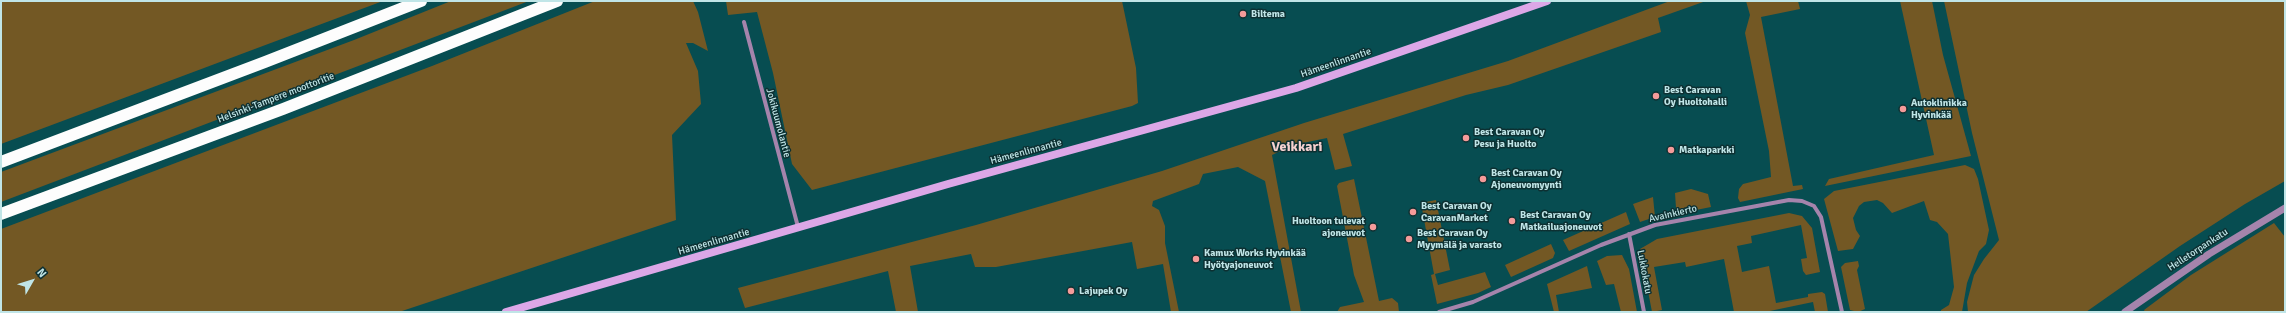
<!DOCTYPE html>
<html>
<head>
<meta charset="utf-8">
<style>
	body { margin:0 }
	#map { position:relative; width:2286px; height:313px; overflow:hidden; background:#074d51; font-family:Signika,sans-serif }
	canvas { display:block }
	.frame { position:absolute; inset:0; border:2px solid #c0e5e7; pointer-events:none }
	.north { position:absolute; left:12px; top:261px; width:40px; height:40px; -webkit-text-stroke:3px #0d3032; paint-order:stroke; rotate:51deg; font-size:11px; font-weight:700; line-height:16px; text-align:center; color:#c0e5e7 }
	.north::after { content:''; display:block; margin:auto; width:14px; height:18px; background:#c0e5e7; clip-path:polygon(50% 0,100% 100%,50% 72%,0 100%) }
</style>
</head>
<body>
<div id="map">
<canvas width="2286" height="313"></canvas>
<div class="frame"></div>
<div class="north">N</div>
</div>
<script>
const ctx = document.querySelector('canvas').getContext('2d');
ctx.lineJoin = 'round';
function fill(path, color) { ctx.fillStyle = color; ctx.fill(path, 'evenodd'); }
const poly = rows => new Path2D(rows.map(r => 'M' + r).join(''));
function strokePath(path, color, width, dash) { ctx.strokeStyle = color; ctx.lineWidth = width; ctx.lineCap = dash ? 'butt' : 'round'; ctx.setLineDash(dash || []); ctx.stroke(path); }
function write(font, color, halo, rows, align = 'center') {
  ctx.font = font + ' Signika,sans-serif'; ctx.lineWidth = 3; ctx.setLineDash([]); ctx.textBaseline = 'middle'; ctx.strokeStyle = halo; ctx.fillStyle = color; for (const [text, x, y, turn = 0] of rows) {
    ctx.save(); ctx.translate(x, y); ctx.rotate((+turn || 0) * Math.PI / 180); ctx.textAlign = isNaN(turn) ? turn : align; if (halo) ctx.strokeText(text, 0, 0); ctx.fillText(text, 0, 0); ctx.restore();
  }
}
const green = poly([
	[1,1,383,1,1,144],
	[451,1,529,1,1,202,1,172,354,40],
	[595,1,693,1,698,12,708,51,693,43,686,43,698,71,701,104,672,135,676,220,399,312,1,312,1,229,432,66],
	[726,1,1122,1,1136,68,1138,103,1132,106,812,190,792,164,773,73,757,12,728,15],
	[1670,1,1706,1,1658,18,1661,32,1508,85,1466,95,1343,134,1352,166,1335,170,1327,138,1293,145,1272,155,1301,312,1291,312,1265,181,1238,167,1203,174,1199,184,1153,201,1152,206,1159,210,1165,226,1165,243,1179,312,1171,312,1163,264,1137,269,1132,242,996,267,975,267,971,254,910,266,918,312,896,312,888,271,745,308,738,288,976,225,1162,171,1304,123,1508,61],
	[1746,1,1798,1,1800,9,1761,17,1793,186,1802,185,1803,189,1740,202,1738,198,1739,189,1743,184,1771,177,1769,151,1745,33,1750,15],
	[1900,1,1932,1,1943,55,1971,156,1825,186,1829,179,1934,155],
	[1944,1,2285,1,2285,181,2245,204,2180,246,2086,312,1968,312,1967,302,1974,275,1984,259,1999,240,1972,133],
	[1965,165,1974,169,1978,179,1989,230,1986,244,1979,251,1967,283,1962,312,1941,312,1941,310,1949,305,1954,287,1948,234,1937,222,1930,220,1924,201,1892,213,1883,203,1877,200,1864,202,1859,206,1853,218,1856,230,1860,236,1853,249,1838,251,1824,199,1834,191],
	[1354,179,1379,301,1392,298,1398,303,1399,312,1337,312,1340,307,1364,302,1354,275,1337,186,1339,183],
	[1691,189,1708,194,1711,207,1681,213,1676,208,1675,193],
	[1653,197,1655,217,1640,222,1633,204],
	[1436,200,1450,270,1435,274,1438,285,1485,272,1491,287,1478,293,1437,304,1431,275,1434,274,1421,203],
	[1626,212,1630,224,1569,251,1563,240],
	[1789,213,1802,216,1812,228,1820,272,1806,275,1803,271,1801,259,1807,258,1801,225,1751,236,1752,243,1737,246,1742,272,1769,266,1776,303,1808,297,1808,294,1822,292,1825,294,1828,312,1815,312,1813,302,1765,312,1734,312,1724,259,1686,267,1685,262,1654,267,1662,310,1652,312,1640,249,1657,239],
	[2274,223,2285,237,2285,312,2145,312,2144,310,2191,275],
	[1551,244,1555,253,1553,258,1511,277,1505,265],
	[1622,255,1629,269,1637,312,1621,312,1614,284,1606,285,1597,261,1607,256],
	[1858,261,1859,266,1857,270,1865,309,1858,312,1850,310,1841,267,1845,263],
	[1587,266,1592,288,1556,295,1559,312,1554,312,1547,284]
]);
const minor = poly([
	[744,22,798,227],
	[1629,234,1644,312],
	[1439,312,1473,302,1601,245,1655,225,1789,200,1802,201,1814,206,1821,217,1842,312]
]);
const tertiary = poly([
	[2125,312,2209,254,2285,208]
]);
const secondary = poly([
	[506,312,948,184,1296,88,1547,1]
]);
const motorway = poly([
	[1,162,265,62,421,1],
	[1,214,283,109,557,1]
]);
const markers = [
	[1243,14,4,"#f59b9a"],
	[1656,96,4,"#f59b9a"],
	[1903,109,4,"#f59b9a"],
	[1466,138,4,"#f59b9a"],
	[1671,150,4,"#f59b9a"],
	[1483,179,4,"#f59b9a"],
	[1413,212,4,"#f59b9a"],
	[1512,221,4,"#f59b9a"],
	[1373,227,4,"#f59b9a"],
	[1409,239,4,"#f59b9a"],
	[1196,259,4,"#f59b9a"],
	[1071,291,4,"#f59b9a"]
];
const poiNames = [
	["Biltema",1251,14],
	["Best Caravan",1664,90],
	["Oy Huoltohalli",1664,102],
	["Autoklinikka",1911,103],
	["Hyvinkää",1911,115],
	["Best Caravan Oy",1474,132],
	["Pesu ja Huolto",1474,144],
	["Matkaparkki",1679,150],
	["Best Caravan Oy",1491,173],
	["Ajoneuvomyynti",1491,185],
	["Best Caravan Oy",1421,206],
	["CaravanMarket",1421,218],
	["Best Caravan Oy",1520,215],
	["Matkailuajoneuvot",1520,227],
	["Huoltoon tulevat",1365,221,"right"],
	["ajoneuvot",1365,233,"right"],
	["Best Caravan Oy",1417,233],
	["Myymälä ja varasto",1417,245],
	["Kamux Works Hyvinkää",1204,253],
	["Hyötyajoneuvot",1204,265],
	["Lajupek Oy",1079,291]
];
const streetNames = [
	["Hämeenlinnantie",1336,63,-19],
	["Helsinki-Tampere moottoritie",276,98,-21],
	["Jokikuumolantie",778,123,75],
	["Hämeenlinnantie",1026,152,-15],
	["Avainkierto",1673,214,-13],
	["Hämeenlinnantie",714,242,-16],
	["Helletorpankatu",2198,250,-33],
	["Lukkokatu",1644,272,79]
];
const districtNames = [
	["Veikkari",1297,147]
];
fill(green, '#735824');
strokePath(minor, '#a584ac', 4);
strokePath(tertiary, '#a584ac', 7);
strokePath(secondary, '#dca7e7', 8);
strokePath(motorway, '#fdfdfd', 12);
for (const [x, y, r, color] of markers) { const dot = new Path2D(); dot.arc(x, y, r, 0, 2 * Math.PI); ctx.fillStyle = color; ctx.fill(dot); strokePath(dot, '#0d3032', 1.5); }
write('bold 10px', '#c0e5e7', '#0d3032', poiNames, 'left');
write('10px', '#c0e5e7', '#0d3032', streetNames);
write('bold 14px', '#f5d1d0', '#0d3032', districtNames);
</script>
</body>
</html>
